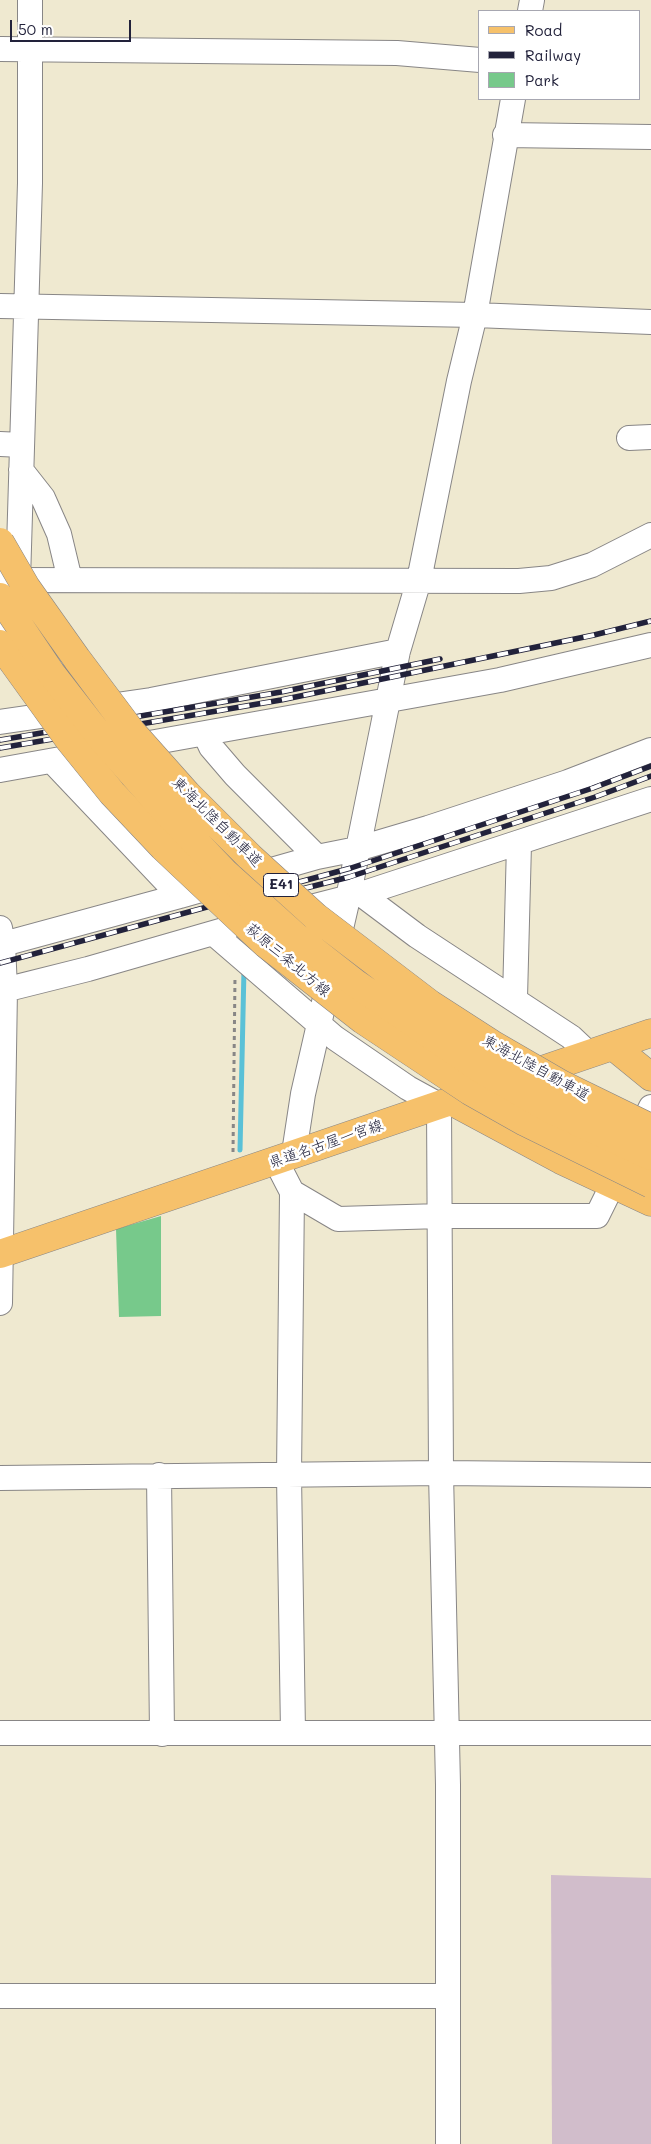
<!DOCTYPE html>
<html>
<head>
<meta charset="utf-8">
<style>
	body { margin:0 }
	#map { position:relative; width:651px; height:2144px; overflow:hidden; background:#efe9d0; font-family:Mali,sans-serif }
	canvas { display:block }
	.legend { position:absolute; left:478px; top:10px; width:162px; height:90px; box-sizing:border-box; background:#fff; border:1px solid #a7a7b1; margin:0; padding:6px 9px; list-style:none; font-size:15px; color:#22223b }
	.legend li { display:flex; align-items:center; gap:10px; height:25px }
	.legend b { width:25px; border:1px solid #a7a7b1 }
	.scale { position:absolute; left:10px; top:20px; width:121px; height:22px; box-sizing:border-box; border:2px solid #22223b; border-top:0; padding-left:6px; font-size:15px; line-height:18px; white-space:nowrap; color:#22223b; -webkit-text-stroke:4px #fff; paint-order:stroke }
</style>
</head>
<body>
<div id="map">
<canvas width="651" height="2144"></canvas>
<ul class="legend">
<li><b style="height:6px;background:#f6c16b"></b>Road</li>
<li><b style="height:6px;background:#22223b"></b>Railway</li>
<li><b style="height:14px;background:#77c98b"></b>Park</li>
</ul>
<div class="scale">50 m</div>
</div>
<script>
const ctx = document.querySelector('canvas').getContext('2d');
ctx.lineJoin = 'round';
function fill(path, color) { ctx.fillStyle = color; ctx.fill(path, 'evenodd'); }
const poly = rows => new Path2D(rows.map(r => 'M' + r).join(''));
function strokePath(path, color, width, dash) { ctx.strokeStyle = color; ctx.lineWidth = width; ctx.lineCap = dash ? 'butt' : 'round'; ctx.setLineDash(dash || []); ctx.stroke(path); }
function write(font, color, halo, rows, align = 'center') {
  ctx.font = font + ' Mali,"Klee One",sans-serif'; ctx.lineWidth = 5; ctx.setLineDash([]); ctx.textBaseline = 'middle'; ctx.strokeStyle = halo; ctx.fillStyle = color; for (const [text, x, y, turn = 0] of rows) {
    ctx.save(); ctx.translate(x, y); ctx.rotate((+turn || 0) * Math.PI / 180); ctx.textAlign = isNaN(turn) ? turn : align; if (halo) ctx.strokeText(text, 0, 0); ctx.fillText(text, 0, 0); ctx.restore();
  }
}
const industrial = poly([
	[551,1875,651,1878,651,2144,552,2144]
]);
const green = poly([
	[161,1216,161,1316,119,1317,116,1229]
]);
const stream = poly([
	[240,1150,244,969]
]);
const path = poly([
	[233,1152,235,976]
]);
const minor = poly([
	[530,11,532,0],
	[0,49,397,53,480,60],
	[505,135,651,137],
	[0,306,475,315,651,322],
	[629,438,651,437],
	[0,444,22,445],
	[21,470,43,498,59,534,70,580],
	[0,580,519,581,551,578,592,565,651,535],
	[0,625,18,580,30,183,30,0],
	[0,722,151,700,398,651],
	[205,734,211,747,235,775,317,857],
	[0,770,500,680,651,645],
	[361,894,417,936,571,1037,589,1054],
	[180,896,317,857,357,849,428,828,568,782,651,750],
	[291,912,361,894,651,799],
	[0,928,3,944,5,989,0,1303],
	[213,933,335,1038,408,1088,439,1105,441,1473,448,1785,448,2144],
	[0,945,180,896,52,761],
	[0,991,88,969,227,929],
	[515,998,519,844],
	[294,1153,303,1094,348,898,398,651,419,580,459,381,475,315,513,99],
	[276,1161,292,1192,289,1475,293,1733],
	[292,1192,338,1219,441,1216,597,1216,651,1107],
	[159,1475,162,1734],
	[0,1478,441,1473,651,1475],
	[0,1733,651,1733],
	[0,1996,448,1996]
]);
const major = poly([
	[613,1046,651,1077],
	[451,1101,561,1160,651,1202],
	[0,1254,651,1033]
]);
const rail = poly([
	[0,740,281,692,440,659],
	[0,748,281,700,594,635,651,621],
	[302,889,349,877,595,797,651,776],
	[0,963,351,868,593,788,651,766]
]);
const majorBridge = poly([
	[0,644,70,741,112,793,163,847,266,944,363,1020,470,1091,525,1122,651,1184]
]);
const highwayBridge = poly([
	[0,542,26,587,77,659,131,731,187,794,250,857,316,917,430,1004,492,1044,561,1084,651,1128],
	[0,597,51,673,103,740,161,806,225,873,295,936,355,983,479,1068,548,1108,651,1156]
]);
const shields = [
	[281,885,35]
];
const shieldNames = [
	["E41",281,885]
];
const streetNames = [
	["東海北陸自動車道",217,822,45],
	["萩原三条北方線",288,960,40],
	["東海北陸自動車道",536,1068,29],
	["県道名古屋一宮線",326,1144,-19]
];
fill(industrial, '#d1bdcb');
fill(green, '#77c98b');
strokePath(stream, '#5ac1d7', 5);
strokePath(minor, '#888686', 26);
strokePath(major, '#888686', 29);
strokePath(path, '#888686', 3, [4, 4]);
strokePath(minor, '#fff', 24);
strokePath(major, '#f6c16b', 28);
strokePath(rail, '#22223b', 5.5);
strokePath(rail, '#fff', 4, [11]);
strokePath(majorBridge, '#888686', 29, []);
strokePath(highwayBridge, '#888686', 29, []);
strokePath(majorBridge, '#f6c16b', 28);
strokePath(highwayBridge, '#f6c16b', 28);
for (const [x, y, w] of shields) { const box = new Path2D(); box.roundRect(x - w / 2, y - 11.5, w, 23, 4); ctx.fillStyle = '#fff'; ctx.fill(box); strokePath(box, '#22223b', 1); }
write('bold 14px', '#22223b', null, shieldNames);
write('15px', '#22223b', '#fff', streetNames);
</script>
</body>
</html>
